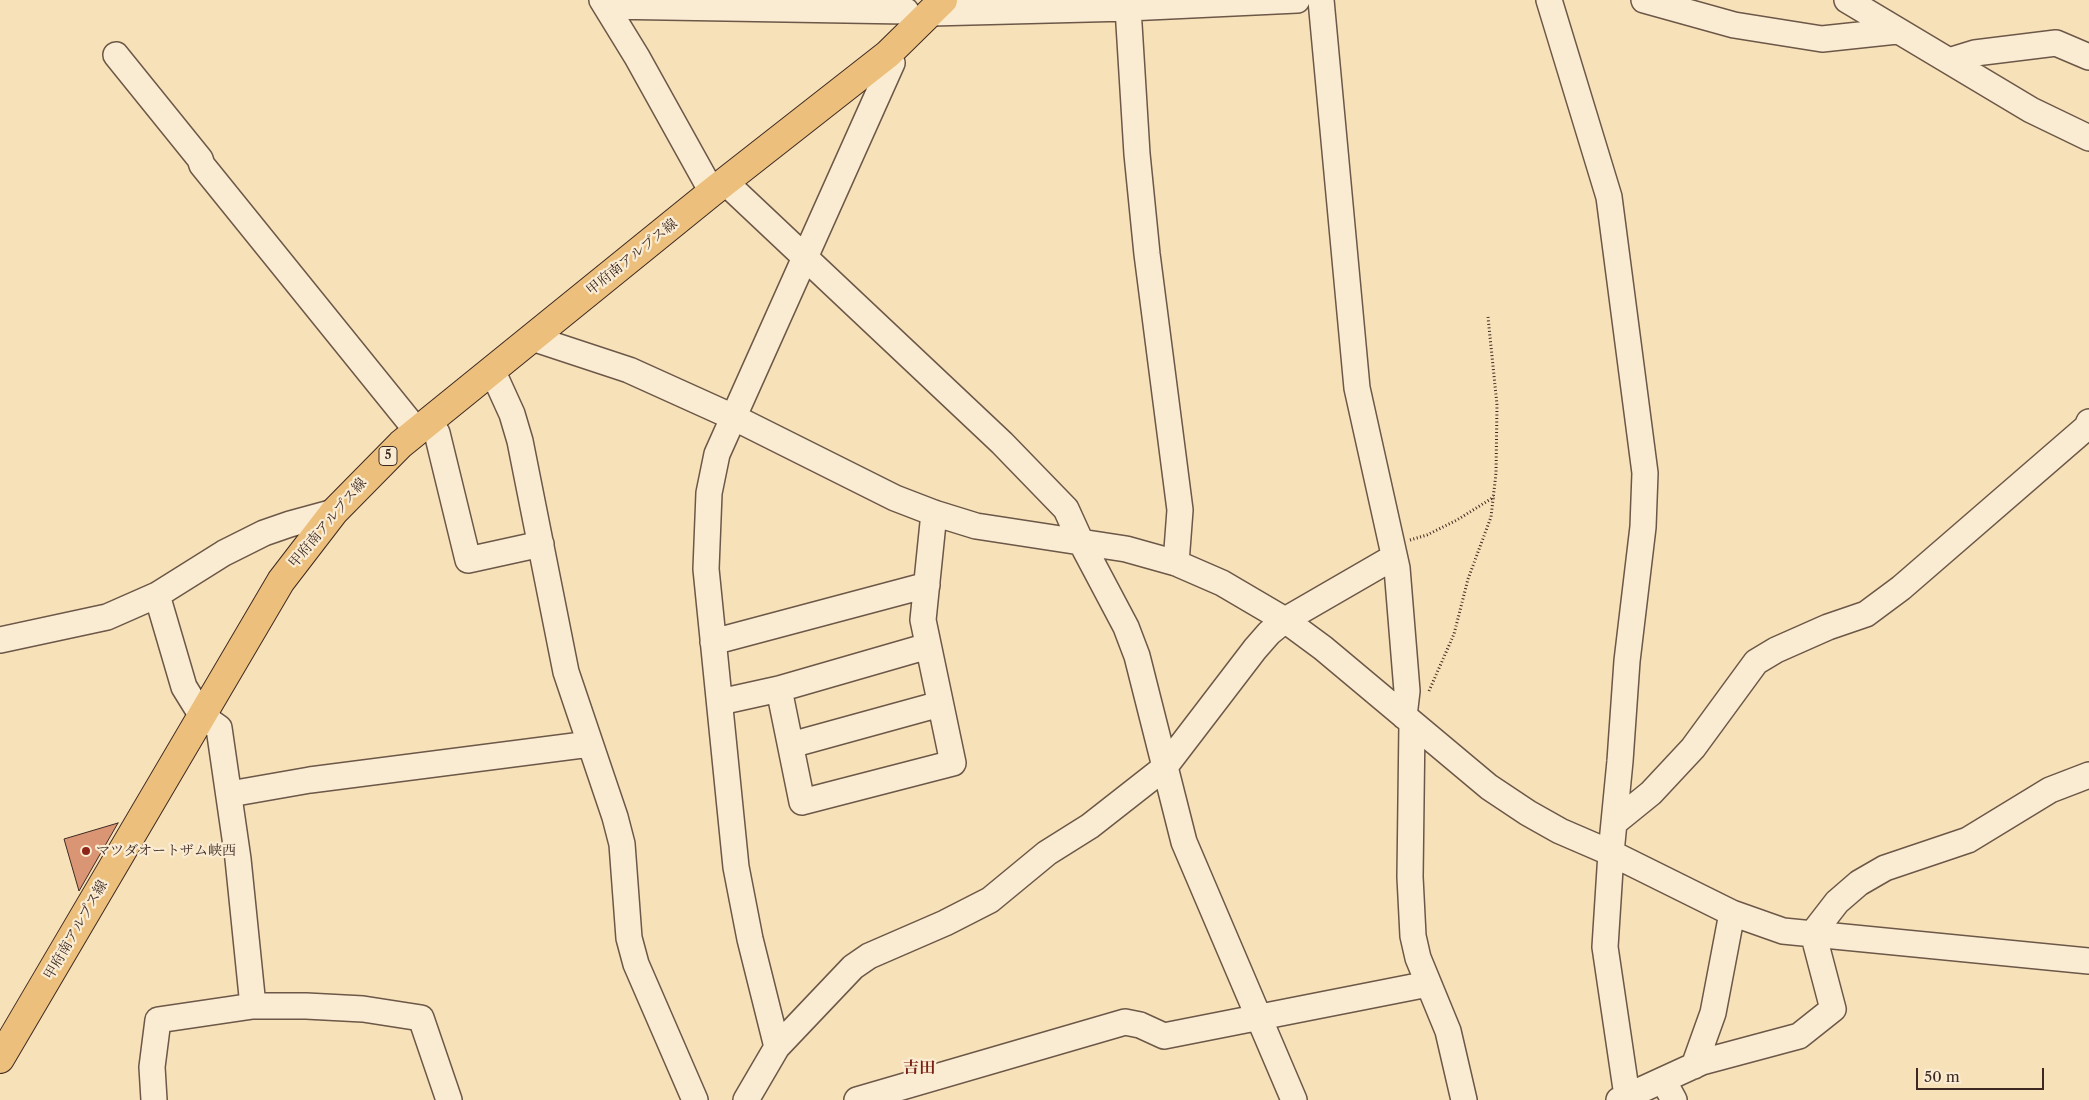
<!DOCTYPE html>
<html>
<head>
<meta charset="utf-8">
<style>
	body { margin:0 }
	#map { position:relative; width:2089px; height:1100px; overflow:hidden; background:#f7e1b9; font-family:"Libre Caslon Text",serif }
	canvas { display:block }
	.scale { position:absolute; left:1916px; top:1068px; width:128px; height:22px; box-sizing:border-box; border:2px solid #3e2922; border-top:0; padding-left:6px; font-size:15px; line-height:18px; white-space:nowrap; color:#3e2922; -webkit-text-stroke:4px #faecd2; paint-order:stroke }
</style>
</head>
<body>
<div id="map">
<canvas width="2089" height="1100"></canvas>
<div class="scale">50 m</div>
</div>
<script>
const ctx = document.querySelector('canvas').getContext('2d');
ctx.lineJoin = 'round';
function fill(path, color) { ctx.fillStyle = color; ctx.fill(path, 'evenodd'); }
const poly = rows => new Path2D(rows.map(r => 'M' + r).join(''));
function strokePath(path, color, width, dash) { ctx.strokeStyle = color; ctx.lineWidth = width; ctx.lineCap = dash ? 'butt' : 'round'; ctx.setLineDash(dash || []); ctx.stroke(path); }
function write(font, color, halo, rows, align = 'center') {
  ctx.font = font + ' "Libre Caslon Text","Noto Serif JP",serif'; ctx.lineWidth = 4.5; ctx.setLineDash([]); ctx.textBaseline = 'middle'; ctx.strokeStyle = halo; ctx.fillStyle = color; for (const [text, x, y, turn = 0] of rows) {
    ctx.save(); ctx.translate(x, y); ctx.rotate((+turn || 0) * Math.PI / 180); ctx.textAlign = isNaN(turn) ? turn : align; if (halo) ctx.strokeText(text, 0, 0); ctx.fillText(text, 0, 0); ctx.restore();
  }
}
const building = poly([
	[118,823,79,891,64,839,118,823]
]);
const path = poly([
	[1410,540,1427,535,1457,520,1494,497],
	[1429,691,1454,634,1468,579,1491,517,1496,473,1497,405,1488,317]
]);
const minor = poly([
	[602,0,637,57,712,192],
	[1321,0,1357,388,1397,568,1407,691,1404,716],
	[1549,0,1609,197,1645,473,1643,527,1627,661,1620,761,1611,853,1605,947,1627,1096],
	[1644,0,1734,25,1822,39,1897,31],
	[1847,0,2031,110,2089,138],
	[606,6,906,11],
	[1128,8,1137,154,1147,254,1180,510,1176,563],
	[931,13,1128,8,1297,0],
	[116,55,200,159,202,165,417,431],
	[1949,61,1975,53,2056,43,2089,57],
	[725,182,1002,443,1066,509,1081,542,1126,627,1137,656,1184,842,1294,1100],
	[532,338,629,370,733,417,895,498,934,513,976,526,1126,549,1176,563,1222,583,1285,620,1323,648,1489,787,1528,813,1560,831,1611,853,1732,913,1783,931,2089,961],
	[492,370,512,414,520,441,566,672,615,817,622,844,629,938,636,964,695,1100],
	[428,422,437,433,468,560,541,544],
	[0,640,107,617,157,595,224,553,264,533,290,524,334,512],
	[713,642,927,585],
	[779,689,802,802,953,763,923,620,934,513],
	[720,702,779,689,928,646],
	[1412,723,1410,877,1413,936,1418,958,1448,1031,1464,1100],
	[791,745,940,704],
	[230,794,310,780,590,744],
	[1614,823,1651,793,1693,748,1756,662,1776,650,1828,627,1866,614,1901,588,2087,427,2089,422],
	[253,1006,306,1006,363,1009,421,1018,449,1100],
	[777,1047,750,939,736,867,706,569,709,493,717,454,892,63,888,54],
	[1694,1066,1713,1013,1732,913],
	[1663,1080,1674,1100],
	[154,1100,152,1067,158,1020,253,1006,238,859,219,728,202,716,184,687,157,595],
	[746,1100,777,1047,853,967,869,956,945,923,990,900,1047,853,1090,826,1164,768,1255,649,1269,633,1285,620,1394,557],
	[857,1100,1125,1022,1140,1025,1164,1036,1428,984],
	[1619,1100,1702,1062,1799,1036,1833,1009,1813,933,1837,902,1859,883,1885,868,1968,840,2050,790,2089,775]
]);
const major = poly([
	[0,1059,281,581,334,512,401,444,712,192,888,54,943,0]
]);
const markers = [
	[86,851,5,"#8f2418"]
];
const shields = [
	[388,456,18]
];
const shieldNames = [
	["5",388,456]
];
const streetNames = [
	["甲府南アルプス線",632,257,-39],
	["甲府南アルプス線",328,523,-50],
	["甲府南アルプス線",76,930,-60]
];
const poiNames = [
	["マツダオートザム峡西",96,851]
];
const quarterNames = [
	["吉田",919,1068]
];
fill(building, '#da9674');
strokePath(building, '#3e2922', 1);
strokePath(minor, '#6c5748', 28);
strokePath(major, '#3e2922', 30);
strokePath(path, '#3e2922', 3, [1, 2.5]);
strokePath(minor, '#faecd2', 25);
strokePath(major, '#ecc07c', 28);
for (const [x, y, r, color] of markers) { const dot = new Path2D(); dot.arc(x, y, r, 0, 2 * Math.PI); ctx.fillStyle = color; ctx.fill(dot); strokePath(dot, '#faecd2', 2); }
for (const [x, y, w] of shields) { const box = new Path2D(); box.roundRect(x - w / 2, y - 9.5, w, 19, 4); ctx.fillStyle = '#faecd2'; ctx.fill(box); strokePath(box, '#3e2922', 1); }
write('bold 12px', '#3e2922', null, shieldNames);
write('14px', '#3e2922', '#faecd2', streetNames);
write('14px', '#3e2922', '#faecd2', poiNames, 'left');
write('bold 16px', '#7a1f14', '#faecd2', quarterNames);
</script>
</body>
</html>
